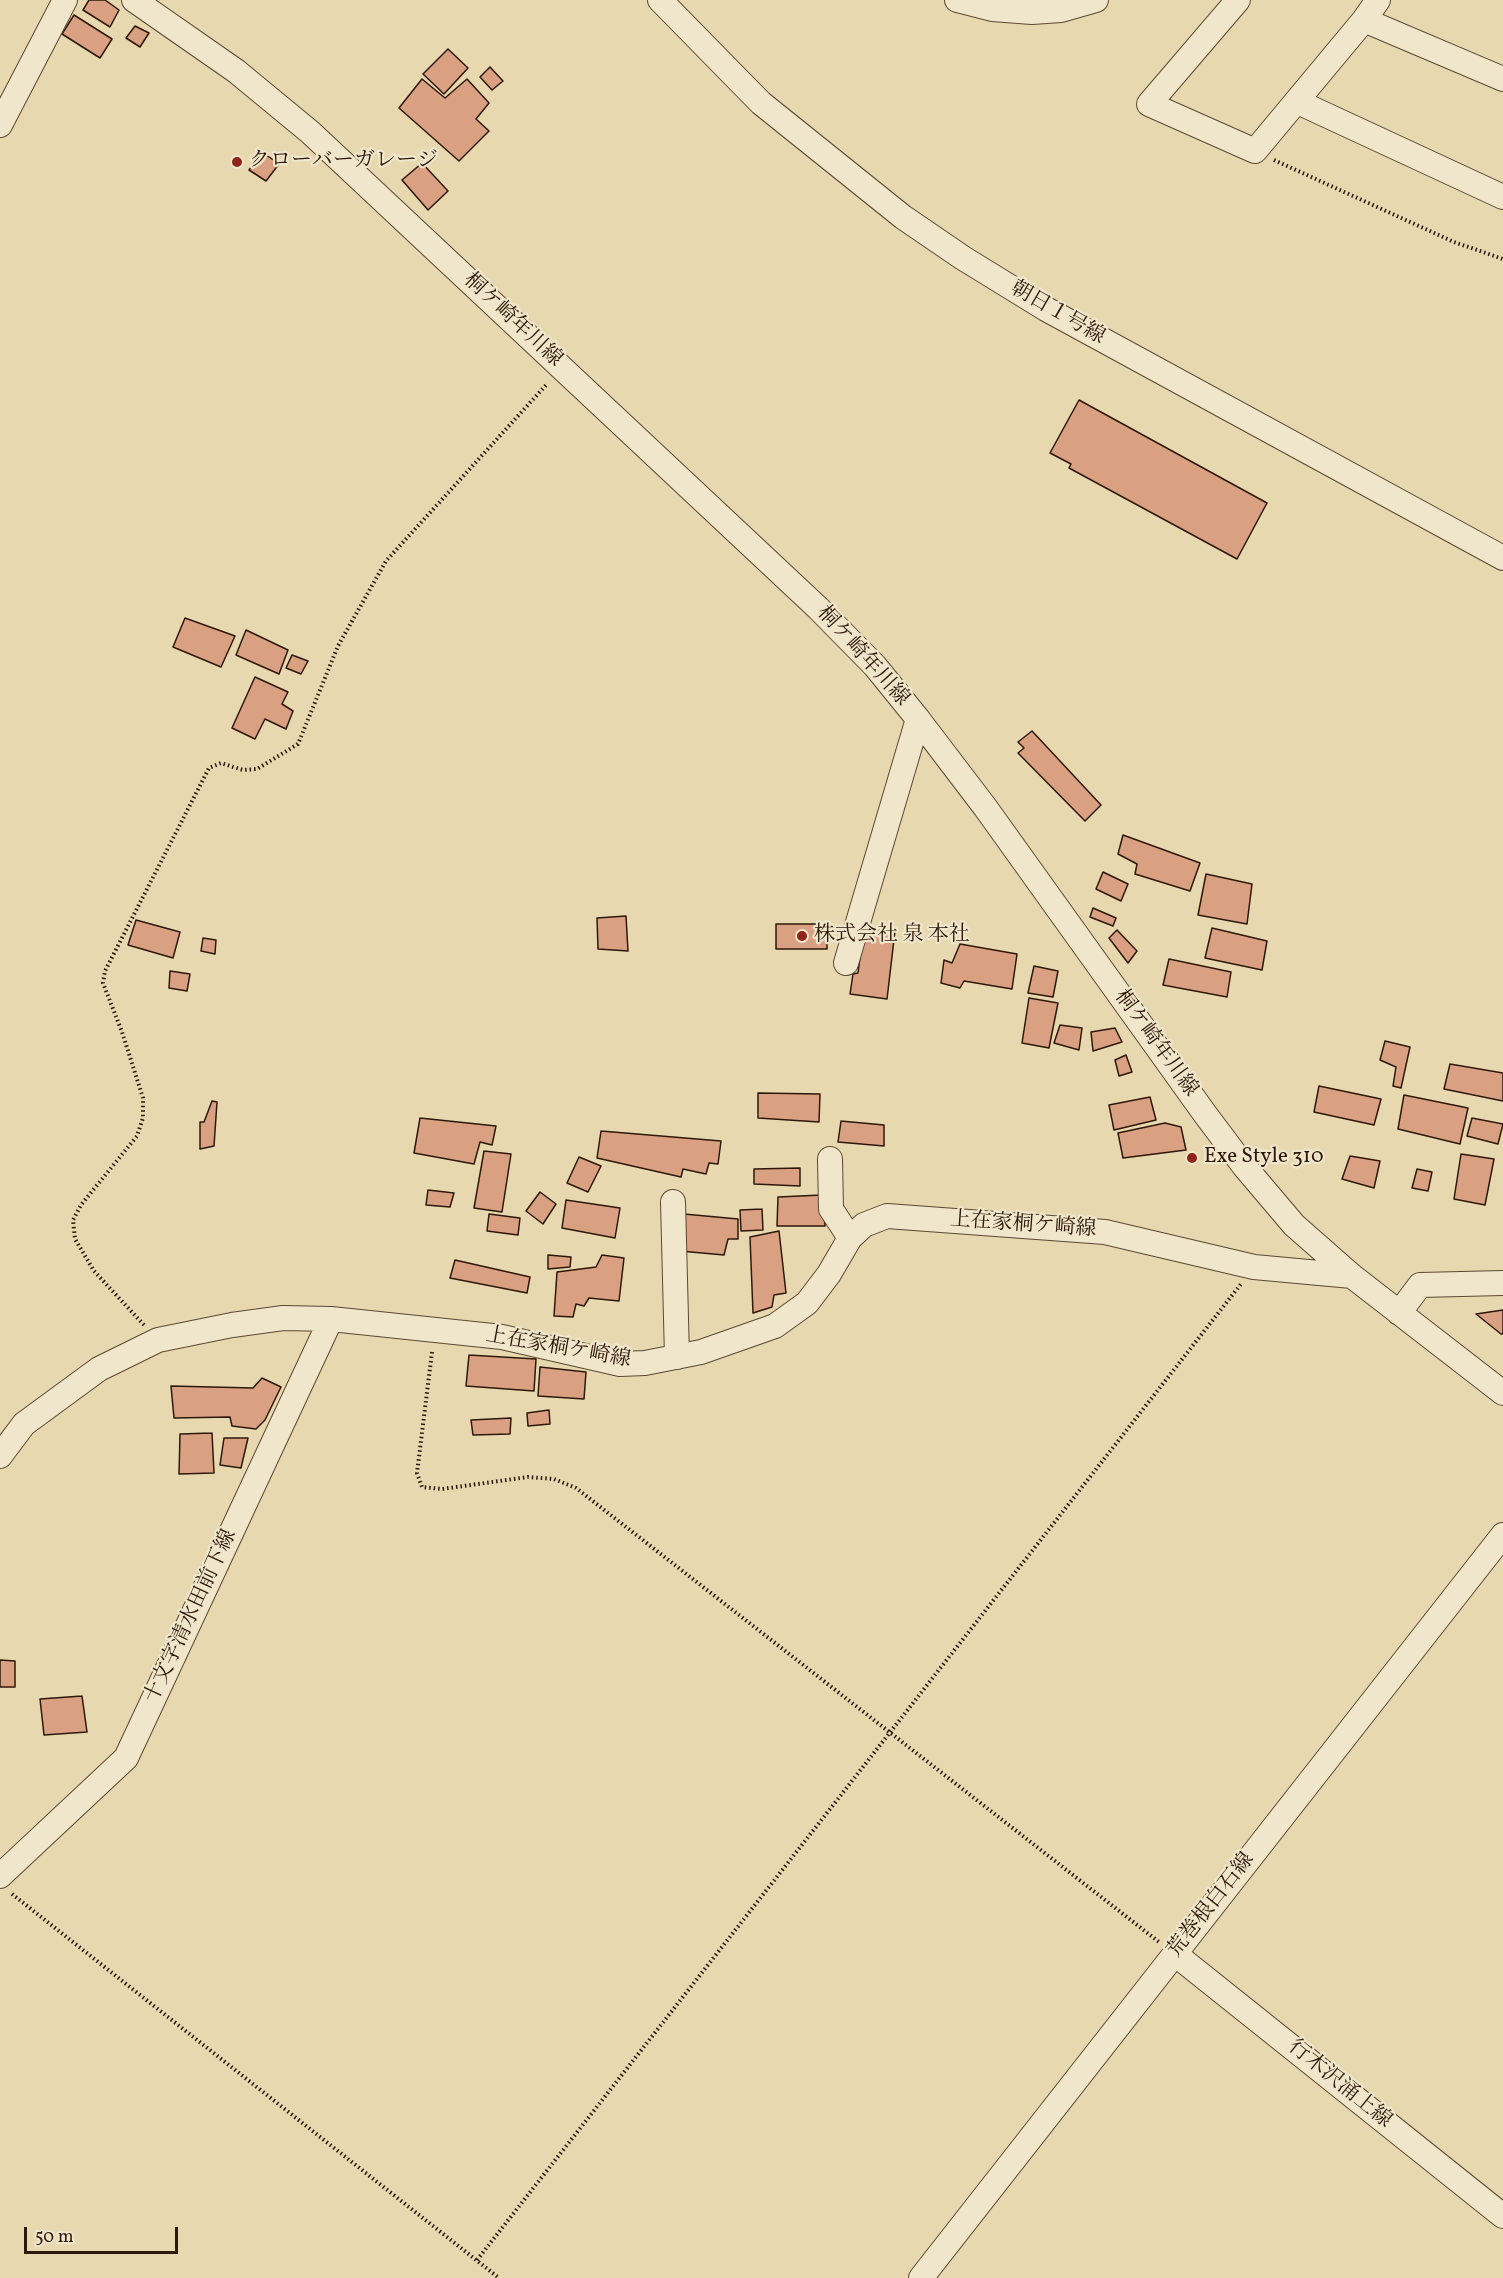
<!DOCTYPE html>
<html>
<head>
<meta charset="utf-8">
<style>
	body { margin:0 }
	#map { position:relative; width:1503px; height:2278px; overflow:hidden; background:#e7d8af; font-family:Vollkorn,serif }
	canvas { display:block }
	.scale { position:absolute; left:24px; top:2227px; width:154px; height:27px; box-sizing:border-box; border:3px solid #2e180a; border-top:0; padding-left:8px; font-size:18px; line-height:21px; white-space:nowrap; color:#2e180a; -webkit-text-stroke:4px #efe6cb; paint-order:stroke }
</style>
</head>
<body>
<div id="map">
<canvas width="1503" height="2278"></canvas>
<div class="scale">50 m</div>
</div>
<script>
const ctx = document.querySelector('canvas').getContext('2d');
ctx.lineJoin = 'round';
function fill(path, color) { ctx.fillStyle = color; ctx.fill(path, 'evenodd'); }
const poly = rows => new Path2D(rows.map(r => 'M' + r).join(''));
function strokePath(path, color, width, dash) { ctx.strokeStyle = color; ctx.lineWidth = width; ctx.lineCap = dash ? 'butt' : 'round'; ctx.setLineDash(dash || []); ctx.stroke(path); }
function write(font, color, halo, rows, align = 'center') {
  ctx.font = font + ' Vollkorn,"Noto Serif JP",serif'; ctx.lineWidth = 4.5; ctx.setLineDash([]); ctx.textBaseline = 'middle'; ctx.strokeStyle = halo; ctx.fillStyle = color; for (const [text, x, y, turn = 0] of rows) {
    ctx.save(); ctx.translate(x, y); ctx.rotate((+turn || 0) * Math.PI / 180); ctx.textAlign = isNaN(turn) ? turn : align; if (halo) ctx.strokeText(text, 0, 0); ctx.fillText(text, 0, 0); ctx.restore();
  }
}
const building = poly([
	[89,0,105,0,119,10,110,27,83,10,89,0],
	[74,15,112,39,100,58,62,34,74,15],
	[135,26,149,33,140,47,126,38,135,26],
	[448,49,468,68,444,94,423,74,448,49],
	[490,67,503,81,492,90,480,77,490,67],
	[422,79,445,98,467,79,489,103,476,119,489,131,459,161,399,108,422,79],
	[262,152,279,164,266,181,249,170,262,152],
	[422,163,448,191,428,210,402,180,422,163],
	[1079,400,1267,503,1237,559,1069,468,1071,464,1050,453,1079,400],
	[185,618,235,636,221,667,173,647,185,618],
	[246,630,288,650,279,674,236,655,246,630],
	[292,655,308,661,301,674,286,668,292,655],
	[255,677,288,692,282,704,293,711,286,729,265,719,255,739,232,728,255,677],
	[1032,731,1101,805,1085,821,1018,753,1024,748,1018,742,1032,731],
	[1123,835,1200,863,1190,891,1135,874,1137,864,1118,854,1123,835],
	[1103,872,1128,884,1121,901,1096,889,1103,872],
	[1206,874,1252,884,1247,924,1198,915,1206,874],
	[1093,908,1116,918,1113,926,1090,917,1093,908],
	[626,916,628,951,598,949,597,918,626,916],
	[136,920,180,932,173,958,128,945,136,920],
	[776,924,827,924,827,949,776,949,776,924],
	[864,926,895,931,887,999,850,994,853,974,858,973,864,926],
	[1212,928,1267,941,1262,970,1205,958,1212,928],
	[1117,930,1137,951,1128,963,1109,938,1117,930],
	[203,938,216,940,215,954,201,951,203,938],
	[960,944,1017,954,1012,989,964,981,960,988,941,983,944,960,952,963,960,944],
	[1169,959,1231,972,1227,997,1163,985,1169,959],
	[1034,966,1058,971,1053,997,1028,993,1034,966],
	[170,971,190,974,187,991,169,988,170,971],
	[1029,998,1058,1003,1049,1048,1022,1043,1029,998],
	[1060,1025,1082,1028,1079,1050,1054,1043,1060,1025],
	[1115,1028,1122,1042,1093,1051,1091,1032,1115,1028],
	[1385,1041,1410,1047,1401,1088,1393,1086,1396,1067,1380,1060,1385,1041],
	[1126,1055,1132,1072,1119,1076,1115,1060,1126,1055],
	[1450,1064,1503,1073,1503,1101,1444,1089,1450,1064],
	[1319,1086,1381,1099,1374,1125,1314,1112,1319,1086],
	[758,1093,820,1094,819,1122,758,1118,758,1093],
	[1404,1095,1468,1108,1460,1144,1398,1129,1404,1095],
	[1150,1097,1156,1120,1114,1130,1109,1105,1150,1097],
	[212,1101,217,1102,214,1146,200,1149,200,1122,204,1122,212,1101],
	[420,1118,496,1126,492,1145,480,1142,474,1164,414,1153,420,1118],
	[1472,1118,1503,1124,1498,1144,1467,1136,1472,1118],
	[841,1121,884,1125,884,1146,838,1142,841,1121],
	[1165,1123,1181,1127,1186,1150,1123,1158,1118,1133,1165,1123],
	[601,1131,721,1141,718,1164,709,1163,706,1174,683,1169,681,1177,597,1158,601,1131],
	[484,1151,511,1154,502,1212,474,1208,484,1151],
	[1461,1154,1494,1159,1485,1205,1454,1199,1461,1154],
	[1350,1156,1380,1161,1374,1188,1342,1179,1350,1156],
	[579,1157,601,1166,588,1192,567,1183,579,1157],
	[800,1168,800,1186,754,1184,754,1169,800,1168],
	[1417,1169,1432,1172,1428,1191,1412,1188,1417,1169],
	[428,1190,454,1193,450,1207,426,1205,428,1190],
	[540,1192,556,1204,543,1224,526,1211,540,1192],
	[822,1195,825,1226,777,1226,778,1197,822,1195],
	[566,1200,620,1208,615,1238,562,1228,566,1200],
	[762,1209,763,1230,741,1231,740,1210,762,1209],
	[489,1214,520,1218,518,1235,487,1231,489,1214],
	[684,1214,738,1219,738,1239,728,1239,724,1255,680,1251,684,1214],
	[779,1231,786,1293,774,1295,772,1307,753,1313,750,1237,779,1231],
	[548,1255,571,1257,570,1267,548,1269,548,1255],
	[602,1255,624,1258,619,1301,589,1298,584,1306,576,1304,573,1317,554,1316,557,1272,596,1267,602,1255],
	[455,1260,530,1277,527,1293,450,1278,455,1260],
	[1503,1310,1503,1334,1501,1334,1476,1314,1503,1310],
	[469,1355,536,1359,534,1391,466,1386,469,1355],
	[540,1367,586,1372,584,1399,538,1396,540,1367],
	[262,1378,281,1387,265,1420,256,1429,232,1426,230,1417,174,1418,171,1386,253,1388,262,1378],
	[549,1410,550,1424,528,1426,527,1413,549,1410],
	[511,1418,510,1434,473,1435,471,1420,511,1418],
	[212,1433,214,1473,179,1474,180,1434,212,1433],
	[224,1438,248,1438,241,1468,220,1465,224,1438],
	[0,1660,15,1661,15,1687,0,1687,0,1660],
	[82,1696,87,1732,44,1735,40,1699,82,1696]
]);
const path = poly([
	[1274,160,1454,242,1503,259],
	[144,1325,94,1271,75,1239,73,1220,81,1205,137,1136,143,1118,143,1098,122,1032,103,983,105,971,209,768,221,763,243,770,257,769,298,744,338,646,386,561,547,384],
	[432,1352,417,1473,422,1487,442,1489,528,1477,554,1479,576,1488,1159,1942],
	[12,1894,499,2278],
	[477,2260,1241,1284]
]);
const minor = poly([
	[134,0,236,71,310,132,818,608,875,666,918,719,985,807,1205,1114,1244,1166,1294,1225,1352,1276,1503,1393],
	[660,0,761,103,903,217,963,258,1046,309,1503,558],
	[957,0,992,9,1032,12,1061,10,1096,0],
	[1238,0,1149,104,1255,151,1364,20,1378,0],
	[1364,20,1503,79],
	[1298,102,1503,197],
	[0,125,65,0],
	[846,963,918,719],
	[830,1159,831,1209,850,1238],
	[673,1202,677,1357],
	[1399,1313,1420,1285,1503,1283],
	[0,1456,24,1424,99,1369,158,1340,232,1325,283,1318,331,1319,502,1337,620,1364,645,1363,701,1352,775,1326,807,1303,829,1274,850,1238,864,1225,887,1216,1105,1232,1254,1267,1352,1276],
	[0,1876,126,1758,331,1319],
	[1175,1954,1503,2216],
	[921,2278,1503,1535]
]);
const markers = [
	[237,162,6,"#8f2418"],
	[802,936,6,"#8f2418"],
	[1192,1158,6,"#8f2418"]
];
const poiNames = [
	["クローバーガレージ",249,162],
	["株式会社 泉 本社",814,936],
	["Exe Style 310",1204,1158]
];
const streetNames = [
	["朝日１号線",1057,314,30],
	["桐ケ崎年川線",512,321,43],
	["桐ケ崎年川線",862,657,48],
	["桐ケ崎年川線",1155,1044,54],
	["上在家桐ケ崎線",1023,1226,4],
	["上在家桐ケ崎線",558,1349,10],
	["十文字清水田前下線",192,1617,-65],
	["荒巻根白石線",1212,1906,-52],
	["行木沢涌上線",1339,2085,39]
];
fill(building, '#d9a182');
strokePath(building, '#2e180a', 1.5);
strokePath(minor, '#5c4833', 26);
strokePath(path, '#2e180a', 4, [1.5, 3]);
strokePath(minor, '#efe6cb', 24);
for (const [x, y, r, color] of markers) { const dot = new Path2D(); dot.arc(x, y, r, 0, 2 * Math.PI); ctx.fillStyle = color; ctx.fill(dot); strokePath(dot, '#efe6cb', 2); }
write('21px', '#2e180a', '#efe6cb', poiNames, 'left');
write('21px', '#2e180a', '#efe6cb', streetNames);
</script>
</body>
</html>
